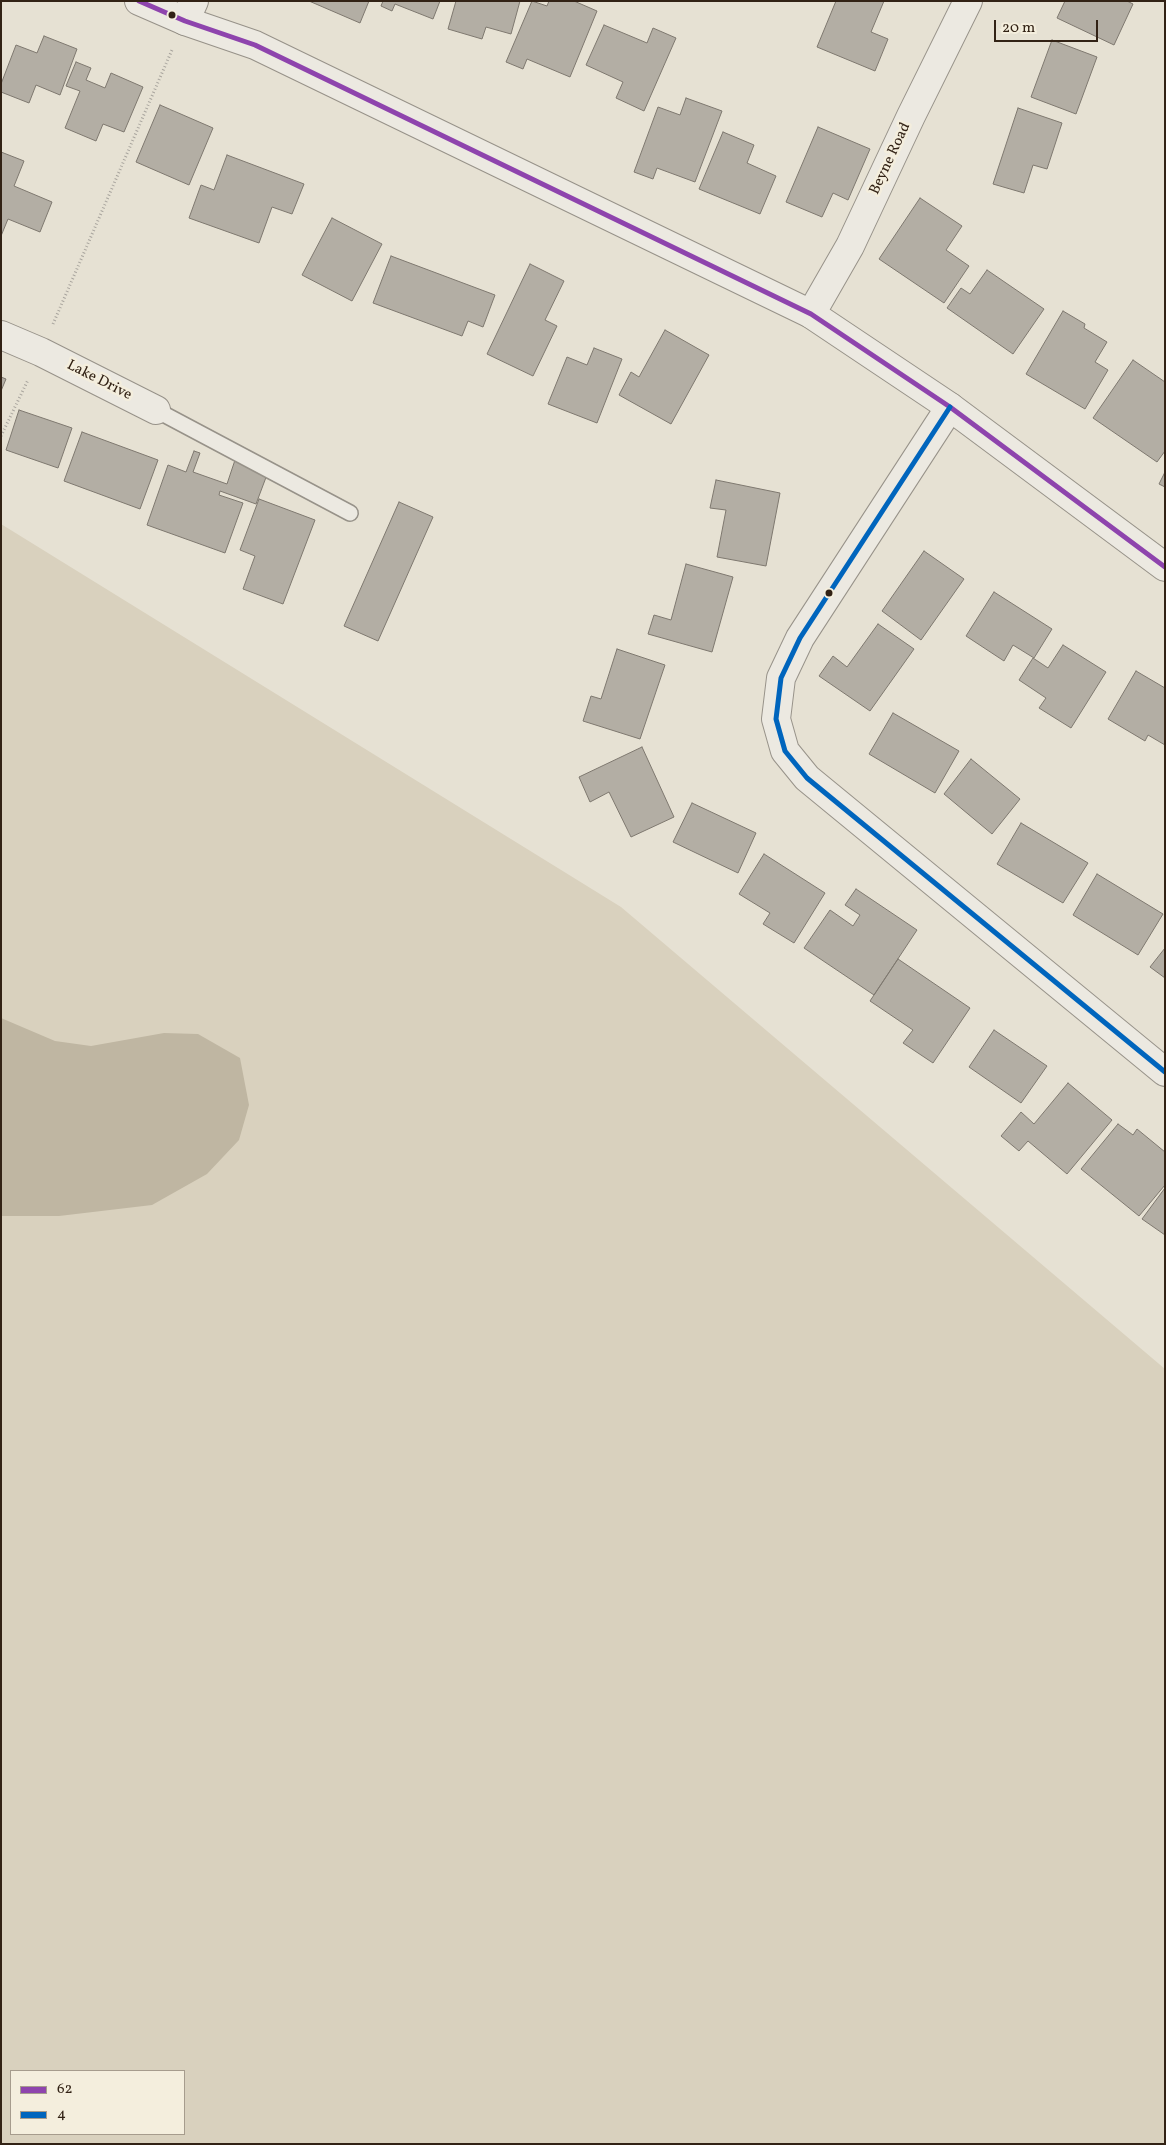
<!DOCTYPE html>
<html>
<head>
<meta charset="utf-8">
<style>
	body { margin:0 }
	#map { position:relative; width:1166px; height:2145px; overflow:hidden; background:#e6e1d3; font-family:Vollkorn,serif }
	canvas { display:block }
	.frame { position:absolute; inset:0; border:2px solid #322215; pointer-events:none }
	.legend { position:absolute; left:10px; top:2070px; width:175px; height:65px; box-sizing:border-box; background:#f4eedd; border:1px solid #a69c8d; margin:0; padding:6px 9px; list-style:none; font-size:15px; color:#322215 }
	.legend li { display:flex; align-items:center; gap:10px; height:25px }
	.legend b { width:25px; border:1px solid #a69c8d }
	.scale { position:absolute; left:994px; top:20px; width:104px; height:22px; box-sizing:border-box; border:2px solid #322215; border-top:0; padding-left:6px; font-size:15px; line-height:18px; white-space:nowrap; color:#322215; -webkit-text-stroke:4px #f4eedd; paint-order:stroke }
</style>
</head>
<body>
<div id="map">
<canvas width="1166" height="2145"></canvas>
<div class="frame"></div>
<ul class="legend">
<li><b style="height:6px;background:#8e44ad"></b>62</li>
<li><b style="height:6px;background:#0065bd"></b>4</li>
</ul>
<div class="scale">20 m</div>
</div>
<script>
const ctx = document.querySelector('canvas').getContext('2d');
ctx.lineJoin = 'round';
function fill(path, color) { ctx.fillStyle = color; ctx.fill(path, 'evenodd'); }
const poly = rows => new Path2D(rows.map(r => 'M' + r).join(''));
function strokePath(path, color, width, dash) { ctx.strokeStyle = color; ctx.lineWidth = width; ctx.lineCap = dash ? 'butt' : 'round'; ctx.setLineDash(dash || []); ctx.stroke(path); }
function write(font, color, halo, rows, align = 'center') {
  ctx.font = font + ' Vollkorn,serif'; ctx.lineWidth = 5; ctx.setLineDash([]); ctx.textBaseline = 'middle'; ctx.strokeStyle = halo; ctx.fillStyle = color; for (const [text, x, y, turn = 0] of rows) {
    ctx.save(); ctx.translate(x, y); ctx.rotate((+turn || 0) * Math.PI / 180); ctx.textAlign = isNaN(turn) ? turn : align; if (halo) ctx.strokeText(text, 0, 0); ctx.fillText(text, 0, 0); ctx.restore();
  }
}
const green = poly([
	[1,524,621,907,1165,1369,1165,2144,1,2144],
	[11,2071,184,2071,184,2134,11,2134]
]);
const water = poly([
	[1,1018,55,1041,91,1046,164,1033,198,1034,240,1058,249,1105,239,1140,207,1174,152,1205,59,1216,1,1216]
]);
const building = poly([
	[309,1,369,1,360,23,309,1],
	[383,1,440,1,433,19,395,4,392,11,381,6,383,1],
	[456,1,520,1,511,34,486,27,482,39,448,29,456,1],
	[532,1,547,6,549,1,574,1,597,11,570,77,527,59,523,69,506,62,532,1],
	[836,1,884,1,871,32,888,39,875,71,817,47,836,1],
	[1065,1,1127,1,1133,4,1114,45,1057,18,1065,1],
	[604,25,647,43,653,28,676,38,644,111,616,98,623,82,586,65,604,25],
	[44,36,77,49,60,95,36,85,29,103,1,92,1,84,16,45,37,53,44,36],
	[1052,40,1097,57,1076,114,1031,97,1052,40],
	[76,62,91,68,86,80,105,88,111,73,143,87,124,132,103,124,96,141,65,128,80,91,66,86,76,62],
	[686,98,722,111,695,182,657,168,653,179,634,172,658,107,680,115,686,98],
	[160,105,213,128,189,185,136,162,160,105],
	[1018,108,1062,123,1047,169,1033,165,1024,193,993,184,1018,108],
	[818,127,870,149,848,200,833,193,822,217,786,202,818,127],
	[723,132,754,145,747,163,776,176,760,214,699,189,723,132],
	[1,152,24,161,14,186,52,202,40,232,8,219,1,236,1,152],
	[227,155,304,184,292,214,272,207,259,243,189,218,201,185,214,190,227,155],
	[920,198,962,226,946,250,969,266,944,303,879,259,920,198],
	[332,218,382,244,352,301,302,275,332,218],
	[391,256,495,295,483,327,468,321,462,336,373,303,391,256],
	[530,264,564,281,545,320,557,326,533,376,487,354,530,264],
	[987,270,1044,309,1013,354,947,308,961,288,970,294,987,270],
	[1063,311,1085,324,1084,328,1107,342,1095,362,1108,370,1085,409,1026,374,1063,311],
	[665,330,709,355,671,424,619,395,631,372,639,377,665,330],
	[594,348,622,359,597,423,548,404,567,357,587,365,594,348],
	[1133,360,1165,382,1165,451,1157,462,1093,418,1133,360],
	[1,377,6,379,1,391,1,377],
	[19,410,72,428,58,468,6,450,19,410],
	[82,432,158,460,140,509,64,481,82,432],
	[194,451,200,453,193,472,227,484,235,460,268,472,256,504,220,491,219,495,243,503,225,553,147,525,168,465,186,472,194,451],
	[1165,472,1165,487,1159,484,1165,472],
	[716,480,780,493,766,566,717,557,726,510,710,508,716,480],
	[259,499,315,520,283,604,243,589,255,556,240,550,259,499],
	[399,502,433,517,378,641,344,626,399,502],
	[924,551,964,579,921,640,882,611,924,551],
	[686,564,733,577,712,652,648,634,654,615,671,620,686,564],
	[994,592,1052,629,1034,658,1013,645,1004,661,966,636,994,592],
	[878,624,914,649,870,711,819,676,833,656,847,667,878,624],
	[1063,645,1106,672,1071,728,1039,708,1046,698,1019,680,1033,658,1048,668,1063,645],
	[617,649,665,665,640,739,583,721,591,696,601,699,617,649],
	[1136,671,1165,688,1165,745,1148,735,1145,741,1108,719,1136,671],
	[893,713,959,751,935,793,869,754,893,713],
	[642,747,674,817,631,837,609,792,590,802,579,777,642,747],
	[971,759,1020,799,992,834,944,794,971,759],
	[692,803,756,833,738,873,673,842,692,803],
	[1021,823,1088,863,1063,903,997,864,1021,823],
	[764,854,825,893,794,943,763,924,770,913,739,894,764,854],
	[1097,874,1163,914,1138,955,1073,915,1097,874],
	[856,889,917,930,874,995,804,948,830,910,853,926,860,915,845,905,856,889],
	[1165,948,1165,978,1150,967,1165,948],
	[898,959,970,1008,933,1063,903,1043,913,1030,870,1001,898,959],
	[994,1030,1047,1066,1021,1103,969,1067,994,1030],
	[1068,1083,1112,1120,1067,1174,1028,1141,1019,1151,1001,1136,1021,1112,1034,1124,1068,1083],
	[1118,1124,1133,1135,1137,1129,1165,1152,1165,1185,1139,1216,1081,1169,1118,1124],
	[1165,1188,1165,1235,1142,1219,1165,1188]
]);
const path = poly([
	[53,324,172,50],
	[1,436,28,380]
]);
const service = poly([
	[156,410,350,513]
]);
const minor = poly([
	[185,21,194,1],
	[811,314,850,246,911,116,968,1],
	[1,335,41,352,156,410],
	[950,407,800,638,781,678,776,719,785,751,807,778,1165,1072]
]);
const tertiary = poly([
	[139,1,185,21,255,45,811,314,950,407,1165,567]
]);
const bus1 = poly([
	[139,1,185,21,255,45,811,314,950,407,1165,567]
]);
const bus2 = poly([
	[950,407,800,638,781,678,776,719,785,751,807,778,1165,1072]
]);
const markers = [
	[172,15,4.5,"#322215"],
	[829,593,4.5,"#322215"]
];
const streetNames = [
	["Beyne Road",891,159,-65],
	["Lake Drive",99,381,27]
];
fill(green, '#d9d1be');
fill(water, '#bfb6a2');
fill(building, '#b3aea4');
strokePath(building, '#7e786f', 1);
strokePath(service, '#979289', 18);
strokePath(minor, '#979289', 30);
strokePath(tertiary, '#979289', 30);
strokePath(path, '#a9a59e', 3, [1, 2.5]);
strokePath(service, '#ece9e1', 15);
strokePath(minor, '#ece9e1', 28);
strokePath(tertiary, '#ece9e1', 28);
strokePath(bus1, '#8e44ad', 5);
strokePath(bus2, '#0065bd', 5);
for (const [x, y, r, color] of markers) { const dot = new Path2D(); dot.arc(x, y, r, 0, 2 * Math.PI); ctx.fillStyle = color; ctx.fill(dot); strokePath(dot, '#f4eedd', 2); }
write('15px', '#322215', '#f4eedd', streetNames);
</script>
</body>
</html>
